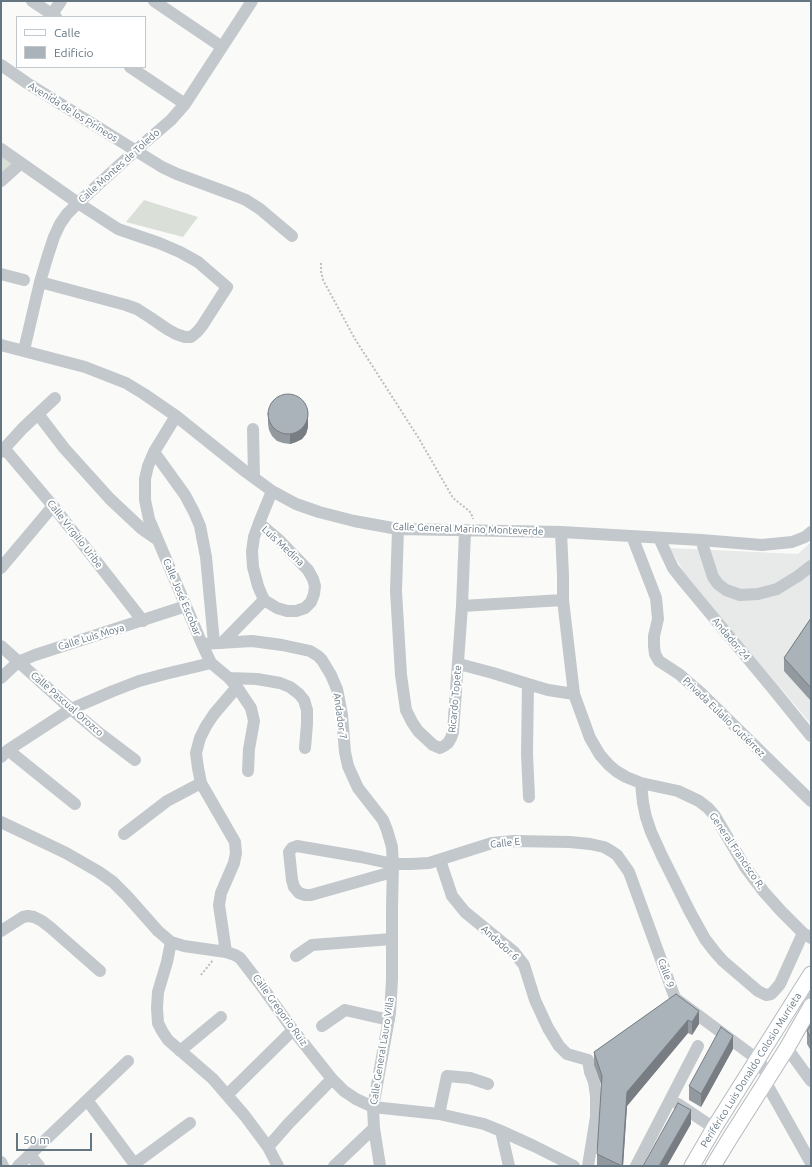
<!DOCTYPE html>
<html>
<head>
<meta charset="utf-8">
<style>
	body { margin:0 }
	#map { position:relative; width:812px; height:1167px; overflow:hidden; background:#fafaf8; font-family:Ubuntu,sans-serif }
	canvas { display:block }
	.frame { position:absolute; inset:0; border:2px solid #657683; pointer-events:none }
	.legend { position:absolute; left:16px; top:16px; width:130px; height:52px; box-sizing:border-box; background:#fff; border:1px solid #c1c8cd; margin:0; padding:5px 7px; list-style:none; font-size:12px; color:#657683 }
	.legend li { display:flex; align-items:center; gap:8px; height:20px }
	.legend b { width:20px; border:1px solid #c1c8cd }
	.scale { position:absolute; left:16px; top:1133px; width:76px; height:18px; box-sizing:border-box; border:2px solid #657683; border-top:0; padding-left:5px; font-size:12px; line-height:14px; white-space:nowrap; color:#657683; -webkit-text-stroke:3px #fff; paint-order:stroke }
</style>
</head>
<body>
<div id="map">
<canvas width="812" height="1167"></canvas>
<div class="frame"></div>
<ul class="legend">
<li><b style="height:5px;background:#fff"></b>Calle</li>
<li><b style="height:11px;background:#aab3b9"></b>Edificio</li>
</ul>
<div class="scale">50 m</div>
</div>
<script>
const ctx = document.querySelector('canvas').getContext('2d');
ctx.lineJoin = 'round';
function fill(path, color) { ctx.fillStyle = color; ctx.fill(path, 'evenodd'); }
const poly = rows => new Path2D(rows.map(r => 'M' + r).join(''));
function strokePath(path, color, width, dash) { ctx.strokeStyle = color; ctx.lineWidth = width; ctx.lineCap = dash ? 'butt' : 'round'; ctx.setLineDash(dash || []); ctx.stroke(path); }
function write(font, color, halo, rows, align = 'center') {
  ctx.font = font + ' Ubuntu,sans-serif'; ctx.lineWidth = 4; ctx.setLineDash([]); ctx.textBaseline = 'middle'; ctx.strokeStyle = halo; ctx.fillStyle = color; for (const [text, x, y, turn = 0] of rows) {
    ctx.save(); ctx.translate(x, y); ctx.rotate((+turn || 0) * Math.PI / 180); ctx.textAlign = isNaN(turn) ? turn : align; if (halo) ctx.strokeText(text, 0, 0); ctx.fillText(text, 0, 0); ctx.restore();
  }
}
const built = poly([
	[811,542,811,724,688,579,670,548,798,554]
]);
const green = poly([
	[1,152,15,161,1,175],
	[144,200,198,217,183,237,126,222]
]);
const path = poly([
	[321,263,321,271,323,280,355,339,418,437,453,498,468,510,471,513,473,519],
	[201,975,213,960]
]);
const minor = poly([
	[32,1,56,17],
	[154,1,222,47],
	[52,14,61,1],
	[1,65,27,83,162,167,177,174,231,194,246,200,260,209,292,236],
	[130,67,185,104],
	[1,149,78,203,118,229,159,243,180,252,198,262,227,287,202,326,197,332,191,337,185,337,176,334,167,329,151,318,137,309,126,305,40,282],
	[1,181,21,163],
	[1,274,24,280],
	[1,345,85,367,126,383,144,394,176,416,246,472,272,491,296,504,319,512,354,521,398,529,561,532,701,540,762,545,792,542,805,537,811,532],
	[24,350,40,282,48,255,54,237,60,224,67,214,78,203,135,151,171,120,185,104,252,1],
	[38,414,64,448,110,499,142,529,158,540],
	[176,416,154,452,148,466,145,479,145,500,149,519,202,644,211,663,229,678,237,687,251,708,254,721,249,749,248,771],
	[253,429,254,478],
	[4,448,53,506,143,621],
	[1,452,23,428,55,398],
	[154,452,185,495,194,512,200,526,206,557,214,643],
	[259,523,278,539,308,570,313,579,315,586,314,594,311,602,305,608,296,611,287,611,277,608,264,600,258,586,253,567,252,551,254,537,259,523,272,491],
	[398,529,396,591,401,675,406,710,412,722,418,731,433,745,440,748,444,746,448,743,451,738,453,732,462,606,465,531],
	[561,532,563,575,563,600,574,694,590,738,600,755,609,765,616,771,626,777,641,783,678,791,699,801,708,808,715,816,745,867,764,892,781,911,803,933,811,938],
	[632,536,656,598,658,619,654,636,654,646,655,654,659,661,679,674,701,693,811,801],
	[659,538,673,568,684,582,773,689,811,736],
	[701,540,713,577,718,584,726,590,740,595,758,594,777,589,798,576,811,566],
	[1,568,53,506],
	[462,606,563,600],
	[222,643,264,600],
	[202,644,252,641,282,645,310,651,318,656,322,660,331,675,337,689,342,715,345,752,348,766,358,788,383,820,387,830,392,847,393,864,392,907,392,980,390,1013,373,1107,374,1128,380,1166],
	[1,646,71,709,98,732,135,760],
	[459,664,493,673,528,684,548,690,574,694],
	[1,678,18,662,35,655,186,606],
	[229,678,257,679,280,683,290,687,299,694,304,700,307,710,307,724,305,748],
	[528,684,527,754,529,797],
	[8,750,75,804],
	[1,757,8,750,71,709,113,691,139,681,165,674,211,663],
	[641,783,643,803,646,817,651,832,662,856,690,912,705,939,715,952,723,961,758,991,766,995,771,994,774,991,780,984,803,933],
	[1,822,66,853,99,872,113,882,127,896,158,931,171,942,184,946,226,952,235,955,240,958,260,984,293,1030,332,1079,344,1091,356,1099,373,1107,439,1114,484,1124,501,1131,534,1146,574,1166],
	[124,834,167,801,201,783],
	[440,860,452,896,465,912,514,952,524,965,535,1000,548,1028,559,1046,567,1054,588,1060],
	[392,872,311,895,305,895,299,893,294,887,292,880,289,852,292,848,297,846,361,857,393,864,411,864,429,863,492,843,514,841,570,842,590,844,604,847,611,851,617,855,629,872,675,998,757,1059,761,1063,766,1074,765,1081,811,1163],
	[1,931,23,917,28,916,34,917,42,921,51,928,100,971],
	[171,942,167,962,158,992,157,1008,158,1023,162,1031,168,1040,213,1079,245,1116,268,1147,278,1166],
	[226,952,219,905,221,893,234,863,236,853,235,842,201,783,198,768,196,753,200,738,206,726,214,714,237,687],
	[296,956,312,945,392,939],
	[799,993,811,1000],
	[322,1026,345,1010,389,1020],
	[787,1048,811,1081],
	[180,1051,221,1017],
	[588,1060,590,1072,594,1082,596,1096,596,1117,588,1166],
	[227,1095,293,1030],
	[87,1100,136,1166],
	[678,1104,714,1128],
	[439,1114,447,1076,470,1078,488,1084],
	[501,1131,509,1166],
	[268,1147,289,1123,332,1079],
	[30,1155,39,1166],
	[1,1162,3,1166],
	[134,1164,190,1123],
	[18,1166,128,1061],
	[334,1166,374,1128],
	[636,1166,698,1046]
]);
const major = poly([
	[692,1166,714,1128,811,974],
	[713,1166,730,1138,787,1048,811,1006]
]);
const wall = poly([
	[308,411,308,427,306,434,302,439,296,442,290,444,283,443,277,441,272,436,269,430,268,424,268,414],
	[811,618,811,701,784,671,784,658],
	[676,994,699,1024,692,1035,688,1033,627,1106,623,1166,597,1166,597,1154,602,1087,594,1065,594,1052],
	[811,1024,811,1051,807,1044,807,1031],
	[733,1049,701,1107,689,1100,689,1086]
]);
const shadedWall = poly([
	[308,417,308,427,306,434,302,439,296,442,290,444,290,434],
	[699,1011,699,1024,692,1035,692,1022],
	[688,1020,688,1033,627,1106,623,1166,622,1166,627,1092],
	[733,1036,733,1049,701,1107,701,1094],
	[691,1110,691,1124,667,1166,659,1166]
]);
const building = poly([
	'268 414a20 20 0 1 1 40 0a20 20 0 1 1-40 0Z',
	[811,618,811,688,784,658,811,618],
	[676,994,699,1011,692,1022,688,1020,627,1092,622,1166,597,1154,602,1076,594,1052,676,994],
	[811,1024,811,1038,807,1031,811,1024],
	[721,1027,733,1036,701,1094,689,1086,721,1027],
	[678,1103,691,1110,659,1166,643,1166,678,1103]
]);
const streetNames = [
	["Avenida de los Pirineos",73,112,32],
	["Calle Montes de Toledo",119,166,-42],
	["Calle General Marino Monteverde",468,529,2],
	["Calle Virgilio Uribe",75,534,52],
	["Luis Medina",283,546,43],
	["Calle José Escobar",182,597,67],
	["Calle Luis Moya",91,637,-17],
	["Andador 24",731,639,50],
	["Ricardo Topete",455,699,-85],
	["Calle Pascual Orozco",67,704,41],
	["Andador 7",340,716,82],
	["Privada Eulalio Gutiérrez",724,717,44],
	["Calle E",505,843,-6],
	["General Francisco R.",737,851,56],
	["Andador 6",500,943,42],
	["Calle 9",666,973,70],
	["Calle Gregorio Ruíz",280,1010,54],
	["Calle General Lauro Villa",382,1051,-81],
	["Periférico Luis Donaldo Colosio Murrieta",751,1070,-58]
];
fill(built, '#e8e9e9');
fill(green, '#dadfd7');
strokePath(major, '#b5babe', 17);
strokePath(path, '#bbbfc2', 2, [2, 2]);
strokePath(minor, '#c3c8cc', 12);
strokePath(major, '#fff', 15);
fill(wall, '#929a9f');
fill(shadedWall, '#777d82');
fill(building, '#aab3b9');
strokePath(building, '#777d82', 1);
write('10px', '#657683', '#fff', streetNames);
</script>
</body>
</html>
